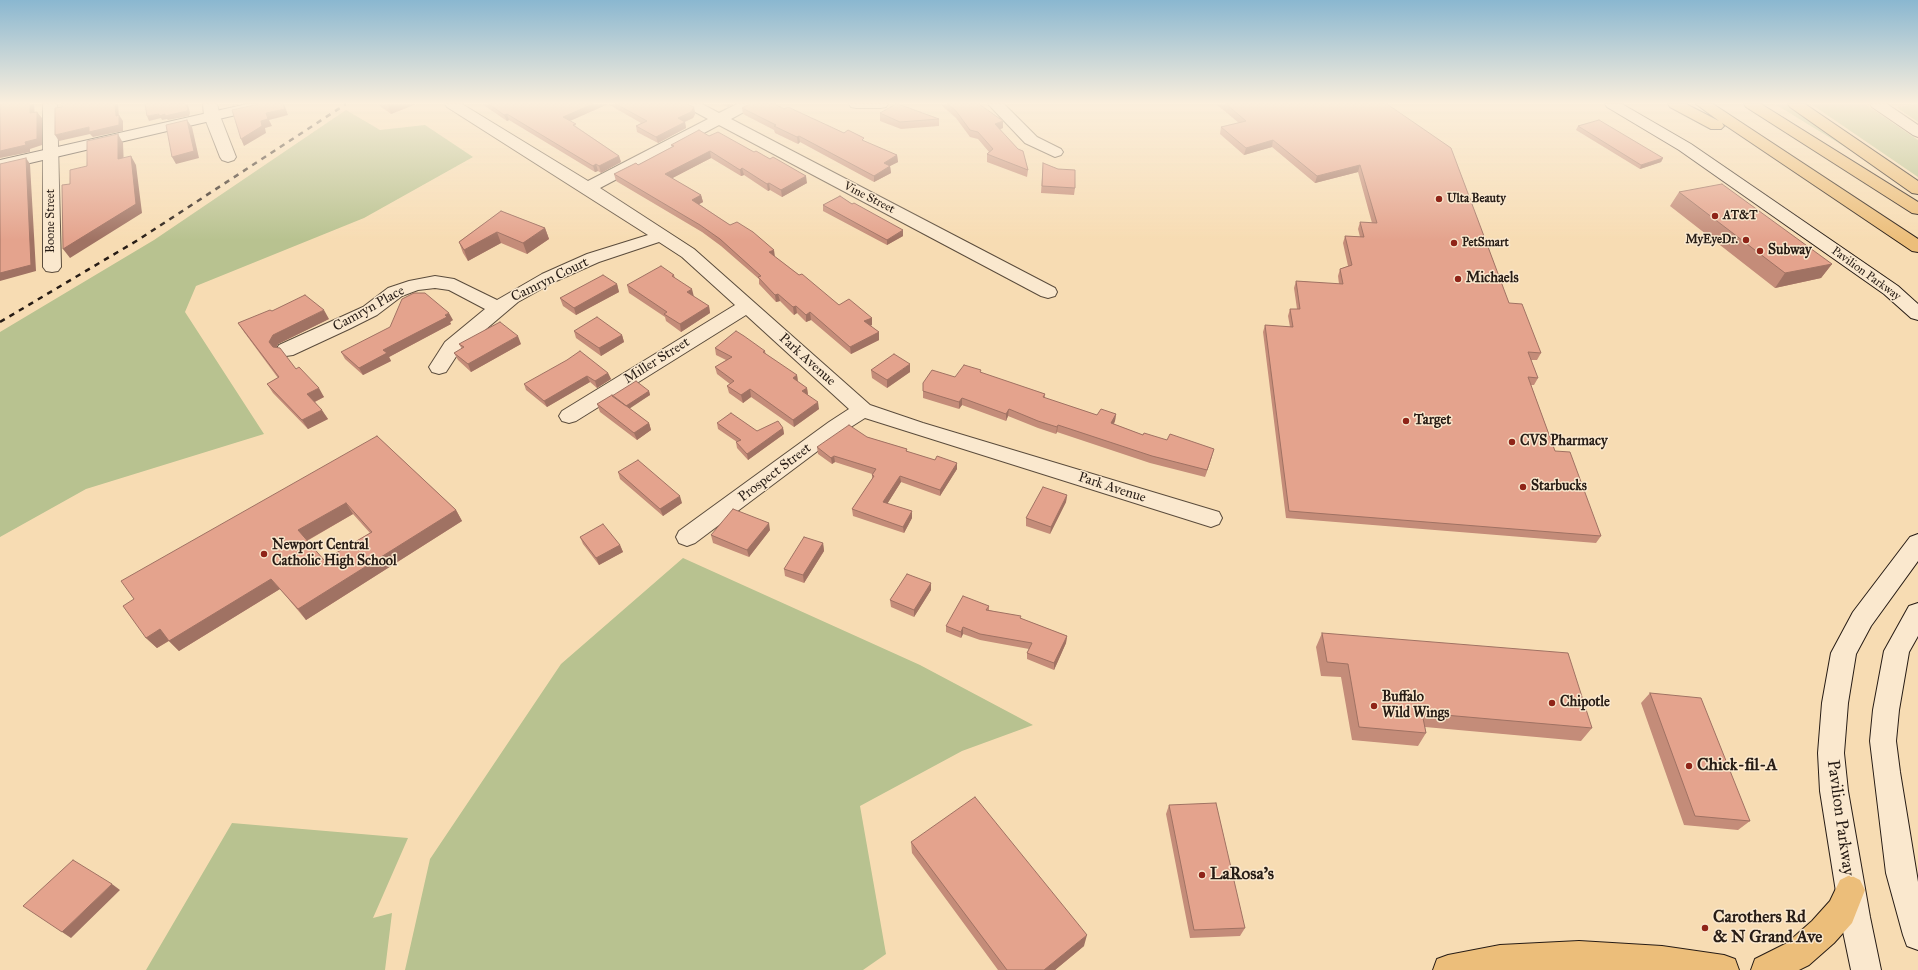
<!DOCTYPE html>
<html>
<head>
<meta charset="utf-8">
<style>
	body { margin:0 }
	canvas { display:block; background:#f7dcb3 }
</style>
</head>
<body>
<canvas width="1918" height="970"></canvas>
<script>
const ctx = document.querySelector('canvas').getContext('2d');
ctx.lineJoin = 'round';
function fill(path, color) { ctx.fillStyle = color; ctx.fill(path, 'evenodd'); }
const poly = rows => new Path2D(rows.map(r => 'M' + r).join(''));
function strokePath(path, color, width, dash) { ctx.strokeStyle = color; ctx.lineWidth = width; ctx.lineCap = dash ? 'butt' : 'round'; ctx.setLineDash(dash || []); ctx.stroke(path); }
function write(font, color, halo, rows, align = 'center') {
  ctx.font = font + ' "IM FELL Great Primer",serif'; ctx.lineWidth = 3; ctx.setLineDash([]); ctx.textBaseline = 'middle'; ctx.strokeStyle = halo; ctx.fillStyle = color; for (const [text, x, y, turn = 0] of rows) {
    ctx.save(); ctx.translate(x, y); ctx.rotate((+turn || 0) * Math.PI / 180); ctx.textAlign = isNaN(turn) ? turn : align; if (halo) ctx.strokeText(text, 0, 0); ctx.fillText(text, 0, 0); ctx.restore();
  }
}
const green = poly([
	[1775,104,1790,104,1857,153,1855,153],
	[1811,104,1865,104,1918,140,1918,177],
	[1918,104,1918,122,1896,107],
	[346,110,380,130,425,125,473,157,364,218,196,286,185,312,264,434,86,489,0,537,0,332,154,240],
	[683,558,920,665,1033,725,962,751,860,806,886,954,863,970,405,970,430,859,561,664],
	[232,823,408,838,373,918,392,913,385,970,146,970]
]);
const street = poly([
	[43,104,57,104,61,267,58,271,52,272,46,271,43,267,43,104],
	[203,104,217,104,220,116,236,157,234,160,228,162,222,160,220,157,204,116,203,104],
	[445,104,462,104,588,181,708,119,686,107,684,104,702,104,719,113,737,104,755,104,753,107,731,119,1055,288,1057,292,1055,296,1048,298,1041,296,719,125,600,188,694,249,870,405,923,423,1219,512,1222,518,1219,524,1211,527,865,418,843,432,695,543,687,546,679,543,676,537,679,531,829,422,849,409,746,315,576,421,569,423,562,421,559,416,562,411,735,305,682,257,659,242,599,262,554,282,518,302,459,352,446,372,439,374,432,372,429,367,445,342,485,309,449,290,435,288,418,290,402,296,377,315,349,329,293,355,286,356,279,355,276,350,279,345,363,307,388,288,409,281,435,276,454,279,497,300,542,274,587,254,648,235,447,107,445,104],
	[849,104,888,104,886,107,881,108,856,108,851,107,849,104],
	[988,104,1004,104,1037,137,1061,149,1063,152,1061,155,1055,157,1025,143,988,104],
	[1870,104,1887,104,1918,125,1918,137,1913,135,1872,107,1870,104]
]);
const secondary = poly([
	[247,104,273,104,271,107,266,108,0,170,0,160,247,104],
	[1605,104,1622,104,1691,144,1898,286,1918,304,1918,320,1911,318,1884,294,1679,150,1607,107,1605,104],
	[1918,534,1918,561,1871,626,1856,654,1848,703,1844,753,1848,791,1870,917,1881,970,1851,970,1840,917,1820,791,1818,753,1822,703,1831,653,1853,612,1910,537,1918,534],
	[1918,603,1918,636,1909,652,1899,710,1896,741,1900,772,1918,882,1918,950,1907,946,1903,935,1886,873,1870,741,1873,710,1884,651,1909,606,1918,603]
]);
const primary = poly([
	[1850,875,1860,880,1865,890,1852,923,1834,943,1809,965,1799,970,1751,970,1755,959,1787,943,1812,921,1830,901,1840,880,1850,875],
	[1579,941,1662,946,1724,955,1735,959,1739,970,1433,970,1437,959,1448,955,1500,945,1579,941]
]);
const highway = poly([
	[1668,104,1686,104,1719,121,1696,104,1713,104,1918,239,1918,252,1912,251,1722,123,1724,126,1721,129,1711,129,1670,107,1668,104],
	[1744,104,1761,104,1918,202,1918,214,1912,213,1746,107,1744,104],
	[1788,104,1805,104,1918,181,1918,194,1912,193,1790,107,1788,104]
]);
const rail = poly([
	[0,322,138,240,346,104]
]);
const wall = poly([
	[377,104,416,104,391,114],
	[482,104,687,104,694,107,695,114,693,118,685,122,686,128,658,143,637,132,636,126,641,123,608,104,570,121,577,127,619,156,621,162,601,173,598,171,595,172,509,120,507,121],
	[716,104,734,104,728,107,721,104,719,105],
	[940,104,979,104,1003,128,1000,129,1028,170,1027,177,987,162,987,154,989,152,978,139,970,137,956,118],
	[1216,104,1387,104,1509,303,1541,353,1537,360,1531,360,1538,378,1534,385,1531,385,1555,451,1601,536,1596,543,1286,518,1263,332,1265,325,1290,327,1288,316,1290,309,1297,309,1294,288,1296,281,1339,284,1338,276,1340,269,1348,266,1343,243,1345,236,1360,237,1358,229,1360,222,1372,223,1358,172,1315,183,1272,147,1244,155,1220,134,1221,127,1239,123],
	[742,108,784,109,897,155,898,162,890,166,891,173,874,182,800,142,798,144,775,133,774,130,743,114],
	[880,113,939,119,939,126,901,129,880,121],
	[1578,126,1663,158,1661,162,1640,169,1576,130],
	[709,136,807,183,782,197,770,190,768,191,744,175,741,176,711,158,672,178,701,195,703,202,699,204,774,256,839,305,872,318,872,325,870,326,879,332,879,340,851,354,811,320,806,322,797,313,794,315,780,301,776,302,759,284,759,279,721,246,702,232,616,181,614,174,638,165,672,147,671,145],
	[1043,163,1075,188,1074,195,1041,193],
	[1679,192,1832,264,1821,278,1775,288,1670,206],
	[852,204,903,230,903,236,887,245,823,211,823,205],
	[501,211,545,228,549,239,527,254,501,243,468,261,463,253,459,242],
	[674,275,675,278,694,297,709,306,710,313,681,332,666,321,665,317,629,293,627,285],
	[617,284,619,292,576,315,563,306,560,298],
	[272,311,329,319,278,344,276,348,296,369,324,397,315,402,328,419,308,429,273,393,267,384,278,378,244,332,238,323],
	[453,320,450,322,451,324,389,357,391,361,363,375,345,359,341,352],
	[574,331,622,335,624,342,601,356,576,338],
	[459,344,521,344,471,372,458,360,454,353,462,349],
	[715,348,765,351,766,355,797,375,798,382,807,388,808,395,819,409,794,427,751,397,743,403,729,393,727,386,730,384,717,374,715,367,726,360,716,355],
	[871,370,910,372,887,388,872,378],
	[608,373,611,379,597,388,590,382,547,407,526,390,524,384],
	[981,373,1045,394,1045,398,1097,415,1116,414,1115,421,1114,424,1143,435,1212,456,1205,477,1150,463,1057,432,1056,434,1038,428,1008,416,1006,421,962,405,959,409,923,398,923,383],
	[649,391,650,395,629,408,649,423,651,430,637,440,600,412,597,404,612,396],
	[717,423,757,431,783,428,784,434,748,460,737,448,736,442,737,442,718,429],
	[377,436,456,510,462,521,306,620,280,589,179,651,169,641,157,648,146,638,134,599],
	[353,514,370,533,324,560,307,541],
	[867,437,907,449,907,452,935,460,957,463,957,469,940,496,901,482,887,504,912,518,904,533,853,516,852,509,872,479,872,474,835,462,832,464,818,454,817,447],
	[618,472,682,503,663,516,620,479],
	[1067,495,1066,502,1050,534,1026,526,1026,518],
	[770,530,749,557,713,543,711,535],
	[580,537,620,545,623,552,599,565,583,544],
	[823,543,824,551,804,583,785,576,784,569],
	[931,583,931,590,914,617,891,607,890,600],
	[989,606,989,610,1020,618,1067,636,1066,643,1054,670,1027,659,1027,653,1029,649,980,640,963,634,961,638,946,632,946,626],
	[1322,633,1592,728,1581,741,1425,727,1426,733,1418,746,1352,740,1341,677,1321,676,1316,647],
	[1650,693,1750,821,1738,830,1684,825,1641,703],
	[1169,805,1245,928,1240,936,1190,938,1166,814],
	[911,842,1084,946,1055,970,998,970,912,853]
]);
const shadedWall = poly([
	[30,104,34,104,35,119,30,113],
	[115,104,118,104,119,118,119,115,123,121,123,131,93,137,90,134,59,141,55,135,89,127,116,116],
	[186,104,188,104,190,113,189,116,168,120,167,119,162,120,161,118,149,121,147,116,159,114,165,114],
	[232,104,241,104,233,106],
	[283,104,284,104,288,115,269,120,272,126,265,128,266,133,244,146,241,139,261,121,266,113],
	[387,104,416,104,391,114],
	[593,104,608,104,565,123,563,117],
	[727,104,734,104,728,107],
	[694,107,695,114,693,118,679,124,678,118],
	[37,112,42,118,42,145,30,149,30,152,0,158,0,151,25,142],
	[507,114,509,120,507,121,504,115],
	[187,120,192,127,199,158,176,164,172,157],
	[1003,121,1003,128,995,131,995,124],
	[685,122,686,128,658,143,656,137],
	[118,134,123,143,124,168,118,159],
	[799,136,800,142,798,144,797,137],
	[1273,140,1272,147,1244,155,1246,148],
	[710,151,711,158,667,181,665,174],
	[897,155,898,162,884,169,884,163],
	[131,156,136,165,142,213,70,258,63,249],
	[619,156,621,162,601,173,599,166],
	[26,158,30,164,36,271,0,281,0,273],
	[1663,158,1661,162,1640,169,1641,165],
	[596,164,598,171,595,172,593,166],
	[1360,165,1358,172,1315,183,1317,176],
	[890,166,891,173,874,182,874,176],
	[742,168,744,175,741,176,740,170],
	[806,176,807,183,782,197,781,190],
	[769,183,770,190,768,191,767,184],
	[701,195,703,202,694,207,692,200],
	[545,228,549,239,527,254,523,243],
	[903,230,903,236,887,245,887,240],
	[497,232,501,243,468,261,464,250],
	[774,250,775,257,769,252],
	[1832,264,1821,278,1775,288,1785,273],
	[617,284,619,292,576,315,574,308],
	[692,289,694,297,687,292],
	[778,294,780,301,776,302,775,295],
	[709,306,710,313,681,332,680,324],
	[796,306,797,313,794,315,793,307],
	[324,310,329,319,278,344,275,351,269,342,273,335],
	[810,312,811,320,806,322,806,315],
	[449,313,453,320,450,322,451,324,389,357,391,361,363,375,359,368,383,350],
	[872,318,872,325,865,328,864,321],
	[879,332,879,340,851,354,850,347],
	[622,335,624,342,601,356,599,348],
	[518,336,521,344,471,372,468,364],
	[910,364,910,372,887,388,887,380],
	[608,373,611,379,597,388,595,381],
	[797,375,798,383,793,378],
	[587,376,590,382,547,407,544,401],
	[319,388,324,397,312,403,307,394],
	[807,388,808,395,802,391],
	[750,389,751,397,743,403,741,395],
	[649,391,650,395,626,411,624,407],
	[962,398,962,405,959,409,959,402],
	[818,402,819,409,794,427,793,420],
	[1009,409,1008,416,1006,421,1006,414],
	[322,410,328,419,308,429,302,420],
	[1116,414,1115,421,1110,430,1111,423],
	[649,423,651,430,637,440,634,433],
	[1058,425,1057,432,1056,434,1057,427],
	[783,428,784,434,748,460,747,454],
	[1214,449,1212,456,1205,477,1207,470],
	[834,456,835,462,832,464,831,458],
	[957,463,957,469,940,496,940,490],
	[900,476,901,482,884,509,883,502],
	[1067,495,1066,502,1050,534,1051,527],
	[680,496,682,503,663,516,660,509],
	[346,503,353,514,306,541,298,530],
	[456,510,462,521,306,620,298,609],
	[912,511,912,518,904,533,903,527],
	[769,523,770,530,749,557,747,550],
	[823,543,824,551,804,583,803,575],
	[620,545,623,552,599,565,596,558],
	[271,579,280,589,179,651,169,641],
	[931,583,931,590,914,617,914,610],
	[963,627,963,634,961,638,961,632],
	[160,629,170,640,157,648,146,638],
	[1067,636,1066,643,1054,670,1054,663],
	[112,884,120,890,71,938,62,932],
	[1087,935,1084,946,1055,970,1044,970]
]);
const building = poly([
	[0,104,30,104,30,113,37,112,37,139,25,142,26,145,0,151,0,104],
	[62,104,115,104,116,116,119,115,119,125,89,132,89,127,55,135,55,108,62,107,62,104],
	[145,104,186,104,188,109,187,111,165,116,165,114,159,116,159,114,147,116,145,104],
	[259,104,283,104,285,109,266,113,268,119,261,121,262,126,241,139,232,110,259,104],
	[489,104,593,104,563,117,576,124,573,125,619,156,599,166,596,164,593,166,507,114,504,115,489,104],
	[616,104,687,104,694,107,691,112,678,118,685,122,656,137,636,126,647,121,616,104],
	[750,104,775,104,784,109,788,107,844,133,848,130,864,138,862,140,897,155,884,163,890,166,874,176,799,136,797,137,774,126,776,125,742,108,750,104],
	[896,104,898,104,939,119,900,122,880,113,896,104],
	[948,104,979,104,1003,121,995,124,1018,149,1023,151,1028,170,987,154,993,149,978,132,970,130,956,111,948,104],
	[1226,104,1387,104,1451,148,1509,303,1522,304,1541,353,1528,352,1538,378,1528,377,1555,451,1570,452,1601,536,1289,511,1265,325,1293,327,1290,309,1300,309,1296,281,1343,284,1340,269,1352,265,1345,236,1364,237,1360,222,1377,223,1360,165,1317,176,1273,140,1246,148,1221,127,1246,121,1226,104],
	[187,120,194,151,172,157,166,125,187,120],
	[1599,120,1663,158,1641,165,1578,126,1599,120],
	[699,130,709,136,718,132,754,152,756,151,770,159,773,157,806,176,781,190,769,183,767,184,742,168,740,170,710,151,665,174,701,195,692,200,730,225,737,222,753,232,774,250,769,252,799,275,802,274,839,305,849,299,872,318,864,321,879,332,850,347,810,312,806,315,796,306,793,307,778,294,775,295,758,277,761,276,720,239,700,225,614,174,636,163,638,165,674,146,671,145,699,130],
	[118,134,118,159,131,156,136,204,63,249,62,185,70,184,70,170,87,166,87,141,118,134],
	[26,158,31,265,0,273,0,164,26,158],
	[1043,163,1058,169,1075,170,1075,188,1042,186,1043,163],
	[1722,184,1832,264,1785,273,1679,192,1722,184],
	[840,196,852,204,854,203,903,230,887,240,823,205,840,196],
	[501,211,545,228,523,243,497,232,464,250,459,242,501,211],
	[661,266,674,275,672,276,692,289,687,292,709,306,680,324,664,314,667,312,627,285,661,266],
	[603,275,617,284,574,308,560,298,603,275],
	[414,293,425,293,449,313,445,315,447,317,383,350,387,353,359,368,341,352,390,327,402,299,414,293],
	[305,295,324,310,273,335,269,342,273,347,280,348,296,369,299,367,319,388,307,394,322,410,302,420,267,384,279,377,238,323,270,310,272,311,305,295],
	[597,317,622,335,599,348,574,331,597,317],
	[500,322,518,336,468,364,454,353,464,347,459,344,500,322],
	[736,331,744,336,765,351,763,352,797,375,793,378,807,388,802,391,818,402,793,420,750,389,741,395,727,386,734,381,715,367,732,357,715,348,736,331],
	[580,351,608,373,595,381,587,376,544,401,524,384,567,360,580,351],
	[894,354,910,364,887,380,871,370,894,354],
	[964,365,981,370,980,372,1045,394,1043,397,1097,415,1101,409,1116,414,1111,423,1143,435,1144,433,1167,440,1170,434,1214,449,1207,470,1152,456,1058,425,1057,427,1038,421,1009,409,1006,414,962,398,959,402,923,391,923,383,932,370,955,377,964,365],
	[636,381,649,391,626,406,612,396,636,381],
	[612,395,649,423,634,433,597,404,612,395],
	[731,413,757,431,778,421,783,428,747,454,736,442,741,440,717,423,731,413],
	[849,425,867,437,907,449,906,451,935,460,937,456,957,463,940,490,900,476,883,502,912,511,903,527,852,509,874,476,872,475,876,469,834,456,831,458,817,447,849,425],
	[377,436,456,510,298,609,271,579,169,641,160,629,146,638,123,606,134,599,121,581,377,436],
	[346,503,372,532,324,560,298,530,346,503],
	[638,460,680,496,660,509,618,472,638,460],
	[1043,487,1067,495,1051,527,1026,518,1043,487],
	[733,509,769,523,747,550,711,535,733,509],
	[603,524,620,545,596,558,580,537,603,524],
	[804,537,823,543,803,575,784,569,804,537],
	[907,574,931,583,914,610,890,600,907,574],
	[963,596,989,606,986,610,1021,616,1020,618,1067,636,1054,663,1027,653,1032,643,980,634,963,627,961,632,946,626,963,596],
	[1322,633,1568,653,1592,728,1422,713,1426,733,1359,727,1348,664,1327,662,1322,633],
	[1650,693,1701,698,1750,821,1695,816,1650,693],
	[975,797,1087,935,1044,970,1007,970,911,842,975,797],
	[1216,803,1245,928,1194,930,1169,805,1216,803],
	[73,860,112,884,62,932,23,906,73,860]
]);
const markers = [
	[1439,199,4,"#8f2418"],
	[1715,216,4,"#8f2418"],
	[1746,240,4,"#8f2418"],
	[1454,243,4,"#8f2418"],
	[1760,251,4,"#8f2418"],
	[1458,279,4,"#8f2418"],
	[1406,421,4,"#8f2418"],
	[1512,442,4,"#8f2418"],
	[1523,487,4,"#8f2418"],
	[264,554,4,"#8f2418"],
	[1552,703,4,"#8f2418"],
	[1374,706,4,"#8f2418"],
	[1689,766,4,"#8f2418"],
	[1202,875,4,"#8f2418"],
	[1705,928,4,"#8f2418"]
];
const farStreetnames = [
	["Vine Street",869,198,27],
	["Boone Street",51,221,-90],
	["Pavilion Parkway",1866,274,36]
];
const farPoinames = [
	["Ulta Beauty",1447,199],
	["AT&T",1723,216],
	["MyEyeDr.",1738,240,"right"],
	["PetSmart",1462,243]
];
const poiNames = [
	["Subway",1768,251],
	["Michaels",1466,279],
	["Target",1414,421],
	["CVS Pharmacy",1520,442],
	["Starbucks",1531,487],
	["Newport Central",272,546],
	["Catholic High School",272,562],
	["Buffalo",1382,698],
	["Wild Wings",1382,714],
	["Chipotle",1560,703]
];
const streetNames = [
	["Camryn Court",550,280,-26],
	["Camryn Place",369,309,-29],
	["Park Avenue",807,360,42],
	["Miller Street",657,361,-32],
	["Prospect Street",775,473,-37],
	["Park Avenue",1112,488,18]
];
const nearPoinames = [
	["Chick-fil-A",1697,766],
	["LaRosa's",1210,875],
	["Carothers Rd",1713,918],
	["& N Grand Ave",1713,938]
];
const nearStreetnames = [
	["Pavilion Parkway",1840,818,82]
];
fill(green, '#b8c290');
strokePath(street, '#5b4c3c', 2);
strokePath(secondary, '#271c15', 2);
strokePath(primary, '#271c15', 2);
strokePath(highway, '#271c15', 2);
fill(street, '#fae8ce');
fill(secondary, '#fae8ce');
fill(primary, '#ecbe7a');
fill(highway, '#ecbe7a');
strokePath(rail, '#271c15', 2.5, [5.5, 5.5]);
fill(wall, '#c48c79');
fill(shadedWall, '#a07263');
fill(building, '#e4a38d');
strokePath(building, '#a07263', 1);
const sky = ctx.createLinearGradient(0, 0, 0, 240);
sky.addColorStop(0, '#8ab7d0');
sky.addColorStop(0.43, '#fbefdd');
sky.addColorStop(1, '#fbefdd00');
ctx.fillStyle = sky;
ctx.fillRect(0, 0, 1918, 240);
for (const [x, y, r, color] of markers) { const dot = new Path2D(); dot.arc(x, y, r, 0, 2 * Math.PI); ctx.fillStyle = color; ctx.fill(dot); strokePath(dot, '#fae8ce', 1.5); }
write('12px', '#271c15', '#fae8ce', farStreetnames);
write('bold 12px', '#271c15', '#fae8ce', farPoinames, 'left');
write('bold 14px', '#271c15', '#fae8ce', poiNames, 'left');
write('14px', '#271c15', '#fae8ce', streetNames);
write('bold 17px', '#271c15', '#fae8ce', nearPoinames, 'left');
write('17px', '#271c15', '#fae8ce', nearStreetnames);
</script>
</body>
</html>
